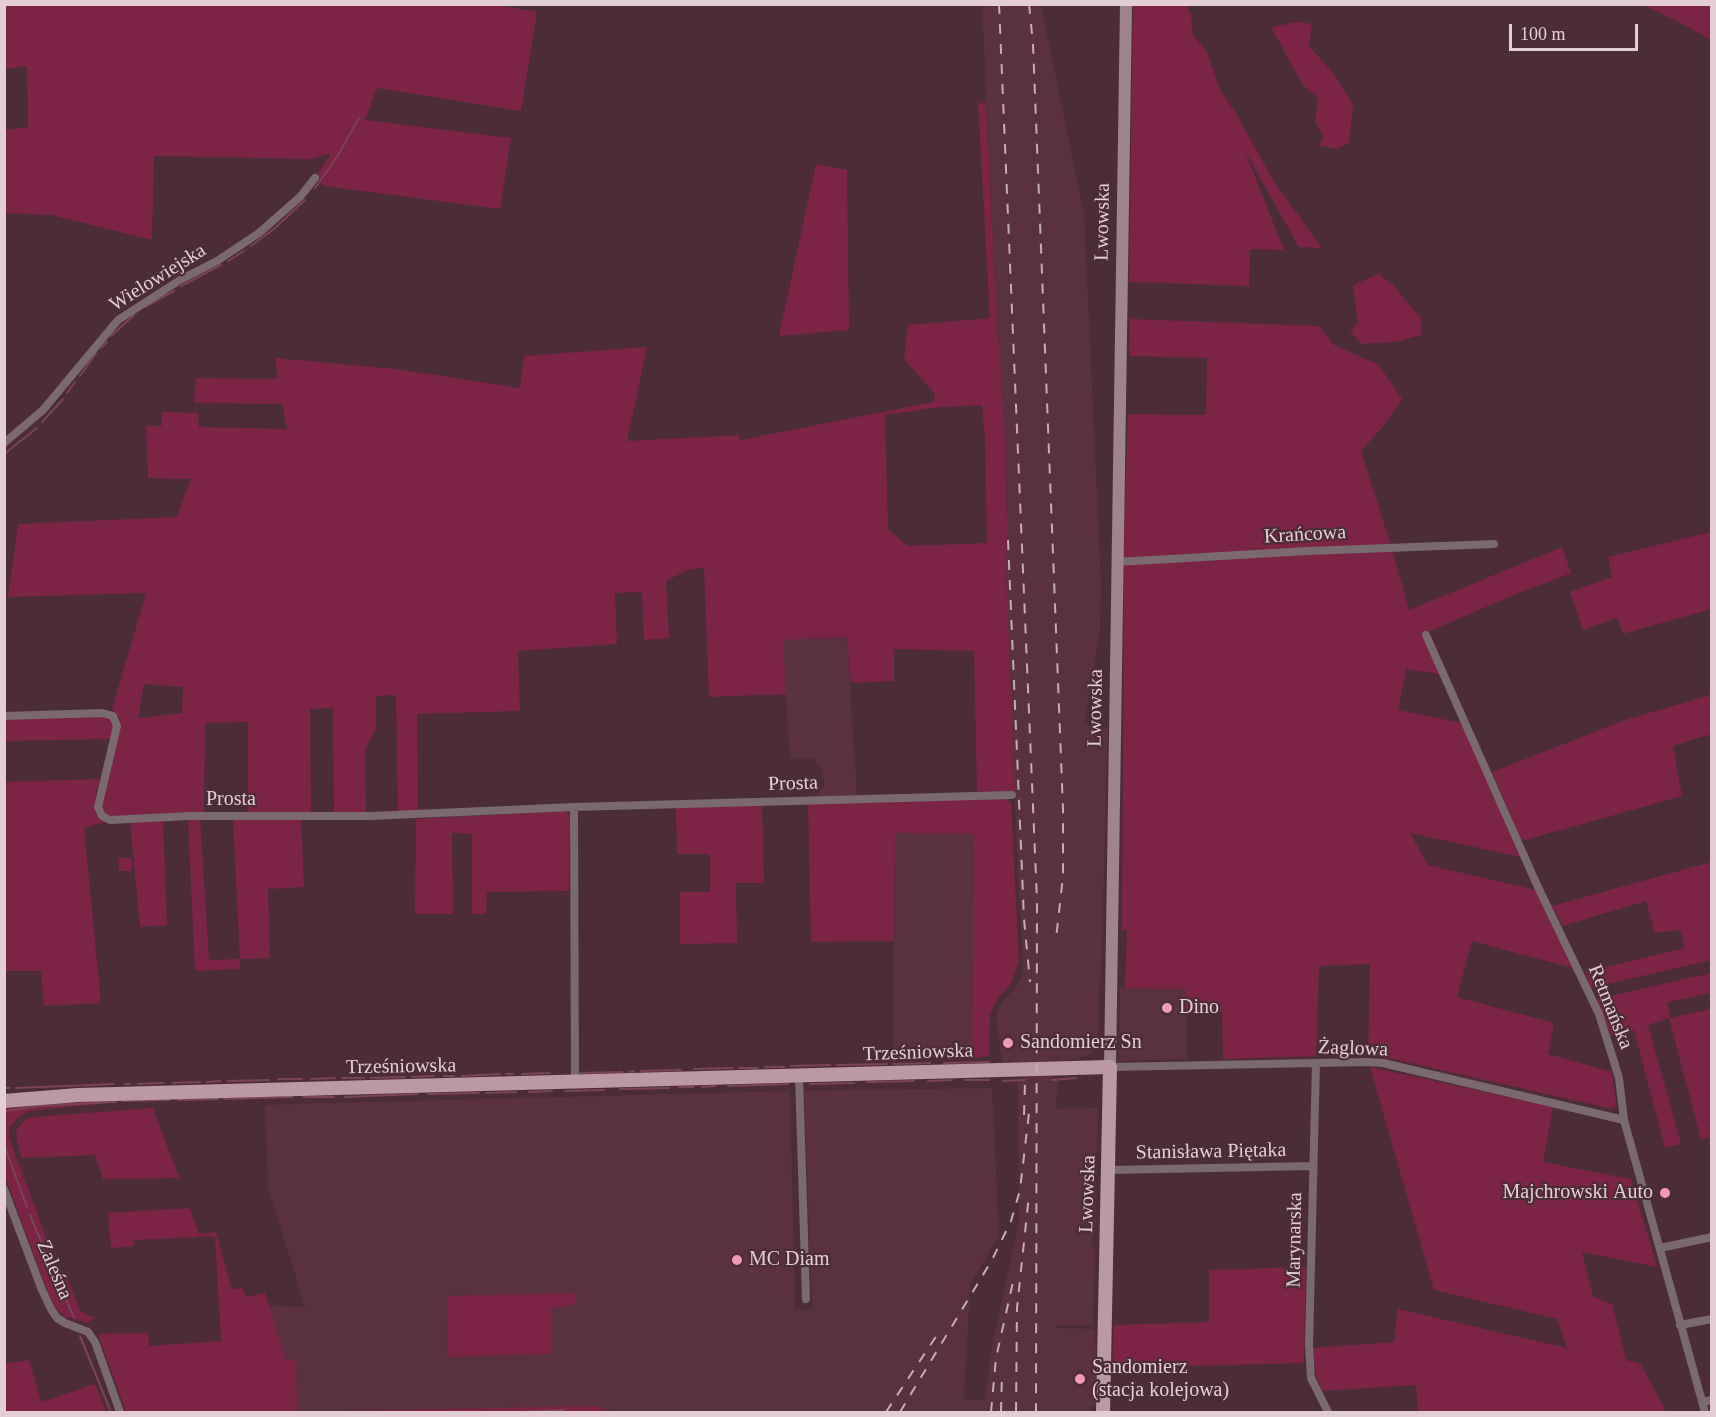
<!DOCTYPE html>
<html>
<head>
<meta charset="utf-8">
<style>
	body { margin:0 }
	#map { position:relative; width:1716px; height:1417px; overflow:hidden; background:#4c2d36; font-family:"Times New Roman",serif }
	canvas { display:block }
	.frame { position:absolute; inset:0; border:6px solid #e3ced4; pointer-events:none }
	.scale { position:absolute; left:1509px; top:24px; width:129px; height:27px; box-sizing:border-box; border:3px solid #e3ced4; border-top:0; padding-left:8px; font-size:18px; line-height:21px; white-space:nowrap; color:#e3ced4; -webkit-text-stroke:4px #4c2d36; paint-order:stroke }
</style>
</head>
<body>
<div id="map">
<canvas width="1716" height="1417"></canvas>
<div class="frame"></div>
<div class="scale">100 m</div>
</div>
<script>
const ctx = document.querySelector('canvas').getContext('2d');
ctx.lineJoin = 'round';
function fill(path, color) { ctx.fillStyle = color; ctx.fill(path, 'evenodd'); }
const poly = rows => new Path2D(rows.map(r => 'M' + r).join(''));
function strokePath(path, color, width, dash) { ctx.strokeStyle = color; ctx.lineWidth = width; ctx.lineCap = dash ? 'butt' : 'round'; ctx.setLineDash(dash || []); ctx.stroke(path); }
function write(font, color, halo, rows, align = 'center') {
  ctx.font = font + ' "Times New Roman",serif'; ctx.lineWidth = 4.5; ctx.setLineDash([]); ctx.textBaseline = 'middle'; ctx.strokeStyle = halo; ctx.fillStyle = color; for (const [text, x, y, turn = 0] of rows) {
    ctx.save(); ctx.translate(x, y); ctx.rotate((+turn || 0) * Math.PI / 180); ctx.textAlign = isNaN(turn) ? turn : align; if (halo) ctx.strokeText(text, 0, 0); ctx.fillText(text, 0, 0); ctx.restore();
  }
}
const built = poly([
	[982,5,1041,5,1084,214,1101,584,1100,630,1084,725,1108,728,1101,977,1098,998,1099,1040,1089,1055,1059,1062,1052,1057,1052,1079,1058,1079,1056,1109,1098,1108,1095,1234,1092,1238,1092,1245,1095,1248,1093,1325,1057,1325,1057,1328,1095,1329,1097,1405,1091,1405,1091,1412,613,1412,595,1406,297,1412,296,1361,286,1360,269,1306,305,1307,268,1187,265,1105,790,1091,795,1309,802,1310,812,1309,804,1091,992,1088,999,1236,970,1284,964,1399,985,1400,992,1347,1019,1222,1018,1079,1026,1078,1025,1062,1002,1062,996,1015,1002,1002,1019,983,1023,976,1023,969,1009,678,1005,547,1007,523,1005,439,995,285],
	[576,1293,576,1303,572,1306,553,1307,552,1309,552,1354,448,1357,447,1296],
	[847,637,857,795,815,797,824,786,823,771,813,758,790,758,782,640],
	[895,833,974,834,972,1058,893,1058],
	[1120,988,1186,989,1187,1059,1119,1061]
]);
const green = poly([
	[491,4,537,12,521,111,377,88,365,120,511,138,500,209,324,186,315,178,331,153,312,159,154,156,152,240,52,215,5,213,4,130,28,127,27,66,5,69,5,5],
	[1133,5,1185,5,1191,14,1193,35,1207,52,1220,90,1237,115,1274,182,1322,248,1299,247,1245,151,1284,250,1250,249,1249,286,1129,282],
	[1644,5,1711,5,1711,40,1681,23],
	[1298,22,1312,24,1309,46,1334,74,1353,105,1349,143,1336,149,1318,145,1324,139,1315,121,1318,98,1302,84,1271,27],
	[986,102,995,285,1005,439,1007,523,1006,575,1015,791,977,792,974,651,894,649,894,681,851,683,847,637,783,640,786,694,709,697,704,568,690,569,666,581,669,638,644,640,642,592,615,593,617,644,518,651,520,711,417,714,418,811,398,811,396,695,376,696,376,729,365,749,366,812,334,812,333,708,310,709,311,813,248,813,248,722,205,723,204,813,107,817,102,812,102,794,121,720,112,710,146,593,8,597,18,524,177,517,191,479,148,478,146,426,162,426,161,412,198,413,199,427,287,429,282,404,194,403,196,378,277,379,276,358,396,369,520,388,524,356,647,347,627,441,739,435,740,440,934,402,935,394,904,359,908,325,990,318,978,104],
	[982,405,985,439,987,543,908,546,888,529,885,415,940,407],
	[144,684,183,687,182,713,138,718],
	[816,164,847,170,849,330,779,336],
	[1379,274,1394,286,1421,319,1421,335,1395,342,1362,344,1350,331,1358,323,1353,285],
	[1130,319,1319,326,1334,345,1379,365,1402,399,1386,423,1361,451,1391,546,1123,560,1128,414,1206,415,1207,358,1129,356],
	[1711,532,1711,609,1623,634,1617,618,1583,630,1570,592,1612,577,1608,557],
	[1562,547,1571,573,1506,598,1428,632,1422,632,1440,674,1406,669,1398,710,1462,723,1520,857,1410,833,1428,865,1536,890,1572,968,1472,941,1457,997,1554,1023,1548,1054,1612,1072,1616,1102,1615,1107,1608,1108,1380,1056,1368,1056,1370,964,1319,966,1316,1056,1223,1059,1222,1012,1186,1011,1185,989,1125,988,1127,930,1122,930,1124,564,1392,550,1409,610],
	[1711,695,1711,734,1673,746,1682,796,1522,841,1492,772,1625,720],
	[102,716,110,719,114,724,111,739,5,741,4,719],
	[100,779,96,792,94,808,98,818,108,821,84,828,101,1003,44,1006,41,971,5,971,4,782],
	[1005,798,1011,803,1019,961,1011,984,997,1000,990,1014,989,1056,972,1058,974,834,895,833,894,941,811,942,808,802],
	[762,804,764,883,736,883,737,943,680,944,680,892,710,892,710,854,677,854,676,807],
	[566,811,570,818,569,891,487,892,486,914,472,914,472,834,452,833,453,914,415,914,416,819],
	[233,818,301,819,304,887,268,889,270,958,240,959,240,969,195,971,188,819,200,819,209,960,240,959],
	[163,819,167,925,140,927,130,821],
	[118,858,131,858,132,871,119,871],
	[1711,862,1711,960,1591,988,1585,972,1685,948,1680,930,1655,933,1646,901,1563,926,1552,906],
	[1711,973,1711,993,1667,1002,1670,1018,1711,1009,1711,1137,1701,1139,1669,1018,1648,1025,1681,1144,1665,1148,1634,1030,1611,1036,1597,999],
	[1370,1067,1553,1107,1543,1162,1631,1179,1657,1267,1582,1252,1593,1297,1612,1304,1626,1360,1641,1364,1666,1412,1418,1412,1416,1385,1322,1391,1316,1376,1313,1348,1394,1342,1398,1309,1567,1348,1557,1319,1434,1290],
	[114,1100,116,1102,29,1111,19,1117,9,1128,9,1138,61,1277,67,1277,80,1311,95,1318,87,1323,64,1316,54,1306,47,1290,5,1176,5,1108,39,1104],
	[153,1108,179,1178,103,1179,95,1155,22,1158,17,1140,16,1130,25,1120,33,1117],
	[190,1208,199,1234,216,1232,232,1289,242,1288,246,1297,265,1293,286,1360,296,1360,297,1412,595,1406,613,1412,126,1412,98,1334,148,1333,149,1346,221,1341,215,1236,134,1240,134,1246,111,1248,108,1213],
	[1306,1267,1304,1363,1112,1368,1114,1325,1209,1322,1209,1270],
	[576,1293,576,1303,572,1306,553,1307,552,1309,552,1354,448,1357,447,1296],
	[29,1360,41,1402,95,1384,106,1412,5,1412,5,1364]
]);
const stream = poly([
	[315,188,337,157,359,118],
	[251,246,275,228,305,200],
	[228,261,244,251],
	[181,286,221,265],
	[145,307,174,291],
	[111,336,134,315],
	[101,348,107,342],
	[80,376,96,353],
	[67,393,75,382],
	[42,422,63,399],
	[4,454,37,428],
	[944,1063,989,1062],
	[894,1064,930,1063],
	[837,1065,887,1064],
	[791,1066,830,1065],
	[765,1067,784,1067],
	[739,1068,758,1068],
	[694,1069,732,1068],
	[641,1071,681,1070],
	[629,1072,634,1071],
	[580,1073,622,1072],
	[506,1074,513,1074],
	[522,1074,550,1073],
	[444,1076,454,1076],
	[462,1076,500,1074],
	[412,1077,434,1076],
	[342,1078,364,1078],
	[371,1078,405,1077],
	[278,1079,302,1079],
	[311,1079,335,1078],
	[965,1080,989,1080],
	[1052,1080,1076,1078],
	[228,1081,269,1080],
	[928,1081,952,1080],
	[1003,1081,1025,1080],
	[207,1082,220,1081],
	[867,1082,914,1081],
	[173,1083,200,1082],
	[125,1084,130,1084],
	[138,1084,163,1083],
	[810,1084,854,1083],
	[728,1086,788,1084],
	[679,1087,694,1087],
	[702,1087,715,1086],
	[4,1088,10,1088],
	[16,1088,114,1084],
	[620,1089,669,1088],
	[565,1091,604,1090],
	[529,1092,552,1091],
	[486,1093,516,1092],
	[428,1094,479,1093],
	[303,1097,334,1097],
	[345,1097,418,1094],
	[224,1099,292,1097],
	[178,1100,218,1099],
	[123,1101,169,1100],
	[6,1111,39,1106,116,1102],
	[4,1145,27,1207],
	[30,1215,74,1318],
	[80,1336,111,1412],
	[518,1412,564,1410]
]);
const street = poly([
	[4,443,43,410,118,320,180,280,217,261,259,233,300,197,315,178],
	[1117,562,1308,551,1494,544],
	[1426,635,1537,885,1599,1014,1619,1078,1624,1120,1705,1412],
	[4,716,102,713,113,716,117,726,98,807,102,816,110,820,190,816,370,816,574,807,1012,795],
	[574,807,575,1082],
	[1316,1063,1309,1345,1311,1378,1328,1412],
	[1110,1067,1367,1062,1383,1063,1624,1120],
	[799,1076,806,1299],
	[1109,1170,1313,1166],
	[4,1189,42,1290,51,1309,57,1318,65,1323,88,1332,95,1342,120,1412],
	[1660,1248,1712,1237],
	[1680,1325,1712,1319],
	[1702,1402,1712,1400]
]);
const secondary = poly([
	[1110,1067,1126,4]
]);
const primary = poly([
	[4,1101,78,1095,1110,1067,1103,1412]
]);
const rail = poly([
	[999,4,1037,901,1036,1412],
	[1029,4,1033,44,1063,809,1063,876,1056,939],
	[1008,540,1024,919,1030,982],
	[1024,1115,1025,1083],
	[886,1412,939,1332],
	[900,1412,992,1260,1011,1221,1020,1190,1030,1104],
	[991,1412,996,1358,1013,1282],
	[1001,1412,1002,1372],
	[1016,1412,1017,1308,1029,1195]
]);
const markers = [
	[1167,1008,6,"#f19ab4"],
	[1008,1043,6,"#f19ab4"],
	[1665,1193,6,"#f19ab4"],
	[737,1260,6,"#f19ab4"],
	[1080,1379,6,"#f19ab4"]
];
const streetNames = [
	["Lwowska",1103,222,-89],
	["Wielowiejska",158,278,-32],
	["Krańcowa",1305,535,-3],
	["Lwowska",1096,708,-89],
	["Prosta",793,784,-2],
	["Prosta",231,800],
	["Retmańska",1610,1007,68],
	["Żaglowa",1353,1049,2],
	["Trześniowska",918,1053,-2],
	["Trześniowska",401,1067,-1],
	["Stanisława Piętaka",1211,1152,-1],
	["Lwowska",1088,1194,-88],
	["Marynarska",1295,1240,-89],
	["Zaleśna",54,1270,67]
];
const poiNames = [
	["Dino",1179,1008],
	["Sandomierz Sn",1020,1043],
	["Majchrowski Auto",1653,1193,"right"],
	["MC Diam",749,1260],
	["Sandomierz",1092,1368],
	["(stacja kolejowa)",1092,1391]
];
fill(built, '#5a323f');
fill(green, '#7b2446');
strokePath(stream, '#79435a', 2);
strokePath(street, '#7a696d', 8);
strokePath(secondary, '#9e848b', 12);
strokePath(primary, '#ba99a2', 14);
strokePath(rail, '#c4adb3', 2, [10, 10]);
for (const [x, y, r, color] of markers) { const dot = new Path2D(); dot.arc(x, y, r, 0, 2 * Math.PI); ctx.fillStyle = color; ctx.fill(dot); strokePath(dot, '#4c2d36', 2); }
write('20px', '#e3ced4', '#4c2d36', streetNames);
write('20px', '#e3ced4', '#4c2d36', poiNames, 'left');
</script>
</body>
</html>
